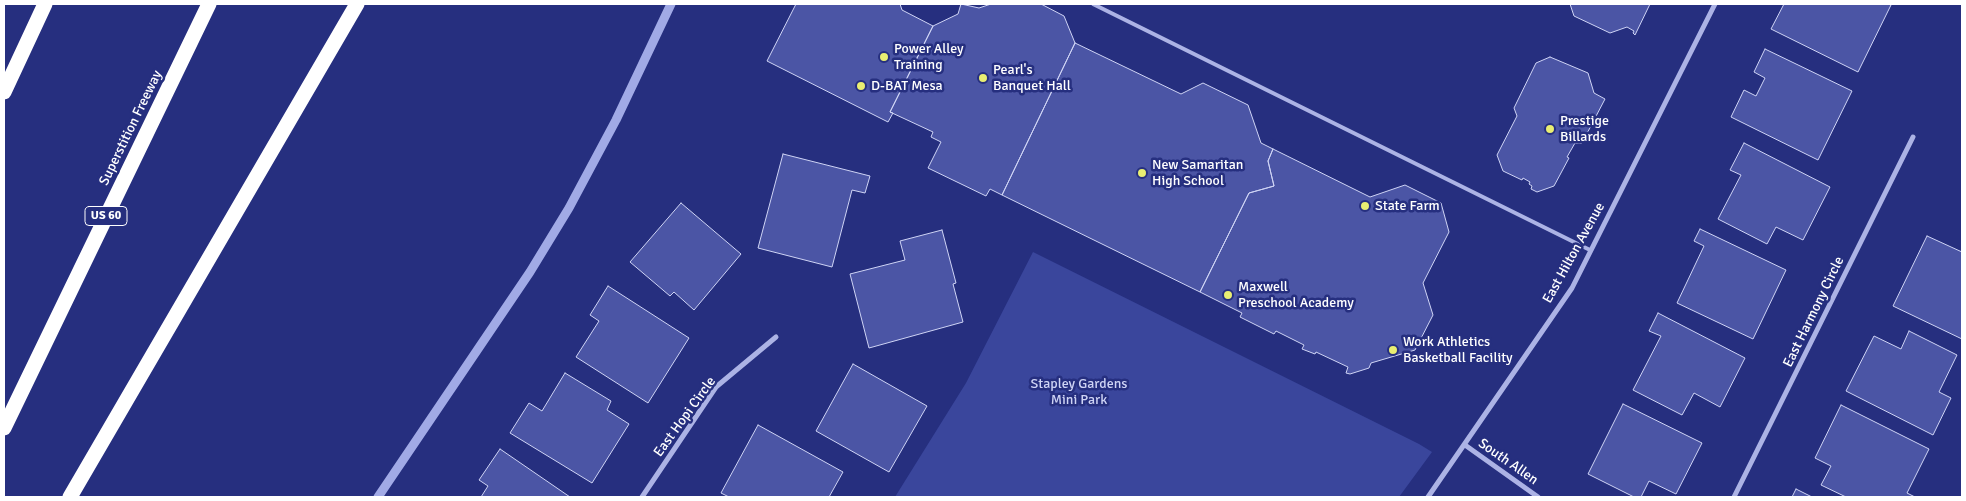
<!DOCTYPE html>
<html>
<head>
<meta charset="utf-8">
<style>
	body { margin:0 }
	#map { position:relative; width:1966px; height:501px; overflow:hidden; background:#262f7f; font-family:Signika,sans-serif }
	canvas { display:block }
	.frame { position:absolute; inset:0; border:5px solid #fff; pointer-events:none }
</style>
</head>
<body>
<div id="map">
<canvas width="1966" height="501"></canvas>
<div class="frame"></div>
</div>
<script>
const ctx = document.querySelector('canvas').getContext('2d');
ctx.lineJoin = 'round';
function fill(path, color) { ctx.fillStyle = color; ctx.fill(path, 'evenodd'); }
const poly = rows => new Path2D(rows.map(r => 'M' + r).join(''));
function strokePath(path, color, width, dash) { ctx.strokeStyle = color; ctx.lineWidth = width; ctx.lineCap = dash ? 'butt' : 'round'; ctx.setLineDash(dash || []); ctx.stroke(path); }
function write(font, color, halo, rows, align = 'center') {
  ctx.font = font + ' Signika,sans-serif'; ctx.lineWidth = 5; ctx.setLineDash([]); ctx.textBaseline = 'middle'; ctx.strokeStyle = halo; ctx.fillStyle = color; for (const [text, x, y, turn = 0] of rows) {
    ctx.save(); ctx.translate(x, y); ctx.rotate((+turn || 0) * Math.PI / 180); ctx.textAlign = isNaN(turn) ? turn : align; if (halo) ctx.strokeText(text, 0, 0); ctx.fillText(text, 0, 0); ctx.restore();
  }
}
const green = poly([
	[1033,252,1419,444,1432,452,1399,497,895,497,966,383]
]);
const stream = poly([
	[378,497,530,272,569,208,616,120,671,4]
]);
const building = poly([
	[796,4,900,4,902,10,933,26,890,112,893,113,888,122,767,61,796,4],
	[961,4,979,8,991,4,1041,4,1064,16,1075,43,1002,195,990,189,986,196,928,168,941,142,931,137,933,132,890,112,933,26,958,14,961,4],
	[1570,4,1650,4,1635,35,1633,33,1634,31,1627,27,1610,33,1574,16,1570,4],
	[1784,4,1888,4,1891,5,1858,72,1771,29,1784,4],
	[1075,43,1181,94,1203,83,1248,105,1261,143,1273,149,1268,161,1274,186,1249,193,1200,292,1002,195,1075,43],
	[1765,49,1852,91,1818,160,1731,117,1744,90,1756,96,1765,78,1754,72,1765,49],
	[1550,57,1588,73,1594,93,1605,99,1582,143,1575,143,1567,157,1569,158,1554,186,1537,192,1531,189,1532,186,1529,184,1530,182,1523,178,1522,180,1503,171,1497,155,1517,116,1514,108,1536,63,1550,57],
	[1744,143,1830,187,1803,240,1776,227,1767,244,1718,219,1741,175,1730,170,1744,143],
	[1273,149,1370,197,1405,185,1441,203,1449,232,1423,283,1433,315,1415,350,1371,363,1369,368,1350,374,1346,373,1348,367,1316,352,1315,354,1302,349,1304,345,1276,331,1274,334,1240,317,1242,313,1200,292,1249,193,1274,186,1268,161,1273,149],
	[783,154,870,176,865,193,852,190,832,267,758,248,783,154],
	[681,203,741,254,694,310,674,292,670,296,630,262,681,203],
	[1700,229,1786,270,1753,339,1677,303,1704,246,1694,241,1700,229],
	[942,230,956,283,953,284,963,322,869,348,850,274,905,260,900,241,942,230],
	[1927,236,1962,252,1962,339,1893,306,1927,236],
	[608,286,689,338,648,403,576,357,599,321,590,315,608,286],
	[1658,313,1745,358,1720,407,1694,393,1682,415,1633,390,1661,336,1649,331,1658,313],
	[1909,331,1957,355,1939,392,1951,398,1933,435,1846,391,1874,336,1901,349,1909,331],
	[853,364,927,406,889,472,816,431,853,364],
	[565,373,611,401,607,410,629,424,592,483,510,433,529,403,542,411,565,373],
	[1623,404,1702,443,1676,494,1649,481,1641,497,1634,497,1588,474,1623,404],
	[1841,405,1929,449,1907,493,1915,497,1846,497,1821,485,1831,466,1815,458,1841,405],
	[758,425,843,472,829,497,729,497,721,493,758,425],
	[500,449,570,497,481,497,488,486,479,480,500,449],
	[1796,489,1812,497,1792,497,1796,489]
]);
const lane = poly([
	[1093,4,1590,250]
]);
const street = poly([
	[1465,445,1538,497],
	[642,497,716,387,776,337],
	[1428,497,1572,288,1715,4],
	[1734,497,1913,137]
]);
const highway = poly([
	[4,92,45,4],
	[4,428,209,4],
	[70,497,357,4]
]);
const markers = [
	[884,57,5,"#e9ee72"],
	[983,78,5,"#e9ee72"],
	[861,86,5,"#e9ee72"],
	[1550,129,5,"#e9ee72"],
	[1142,173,5,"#e9ee72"],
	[1365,206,5,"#e9ee72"],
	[1228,295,5,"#e9ee72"],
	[1393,350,5,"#e9ee72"]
];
const shields = [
	[106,216,42]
];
const shieldNames = [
	["US 60",106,216]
];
const poiNames = [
	["Power Alley",894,49],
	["Training",894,65],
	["Pearl's",993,70],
	["Banquet Hall",993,86],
	["D-BAT Mesa",871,86],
	["Prestige",1560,121],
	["Billards",1560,137],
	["New Samaritan",1152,165],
	["High School",1152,181],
	["State Farm",1375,206],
	["Maxwell",1238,287],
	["Preschool Academy",1238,303],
	["Work Athletics",1403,342],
	["Basketball Facility",1403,358]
];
const streetNames = [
	["Superstition Freeway",131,128,-64],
	["East Hilton Avenue",1574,253,-61],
	["East Harmony Circle",1814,312,-64],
	["East Hopi Circle",685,417,-54],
	["South Allen",1508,462,35]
];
const parkNames = [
	["Stapley Gardens",1079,384],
	["Mini Park",1079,400]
];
fill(green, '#3a469c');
strokePath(stream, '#a1aae6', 9);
fill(building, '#4b55a5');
strokePath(building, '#cfd4f5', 1);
strokePath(lane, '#acb3e5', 4);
strokePath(street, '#acb3e5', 5);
strokePath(highway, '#fff', 15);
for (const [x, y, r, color] of markers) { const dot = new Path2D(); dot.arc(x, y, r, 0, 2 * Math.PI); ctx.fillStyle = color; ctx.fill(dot); strokePath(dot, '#262f7f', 2); }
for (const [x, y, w] of shields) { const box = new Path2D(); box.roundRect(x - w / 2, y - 9.5, w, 19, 4); ctx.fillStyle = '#262f7f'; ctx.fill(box); strokePath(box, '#fff', 1); }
write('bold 12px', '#fff', null, shieldNames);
write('14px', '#fff', '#262f7f', poiNames, 'left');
write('14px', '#fff', '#262f7f', streetNames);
write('14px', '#cfd4f5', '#262f7f', parkNames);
</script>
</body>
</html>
